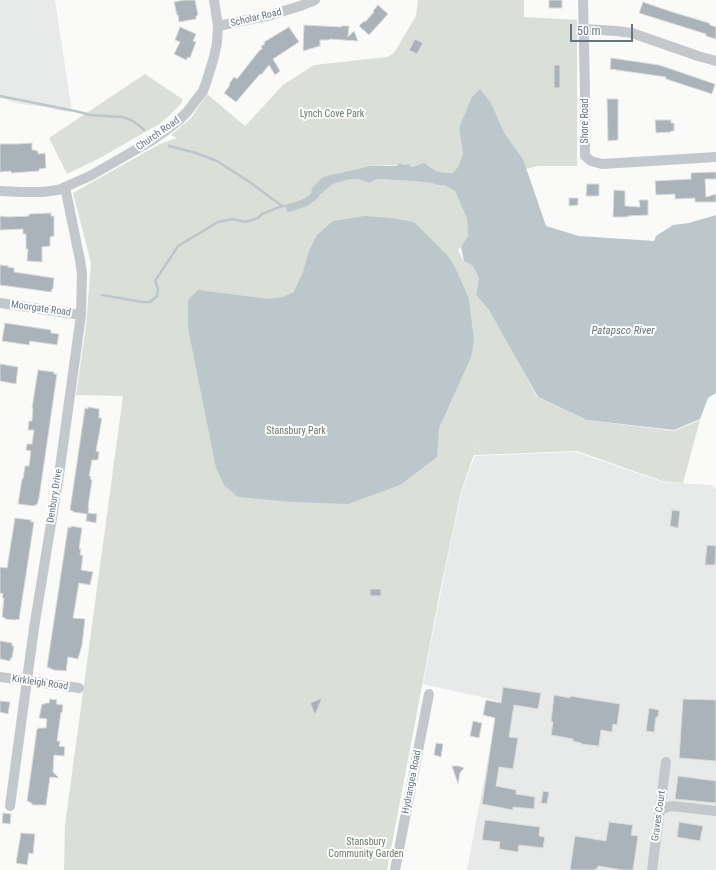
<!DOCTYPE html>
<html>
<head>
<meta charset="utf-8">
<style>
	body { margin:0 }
	#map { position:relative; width:716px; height:870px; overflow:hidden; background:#fafaf8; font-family:"Roboto Condensed",sans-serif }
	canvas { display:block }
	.scale { position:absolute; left:570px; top:24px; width:63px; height:18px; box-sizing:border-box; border:2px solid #657683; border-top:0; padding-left:5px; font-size:12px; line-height:14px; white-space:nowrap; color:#657683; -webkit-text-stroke:3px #fff; paint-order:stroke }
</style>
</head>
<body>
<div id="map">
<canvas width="716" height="870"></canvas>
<div class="scale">50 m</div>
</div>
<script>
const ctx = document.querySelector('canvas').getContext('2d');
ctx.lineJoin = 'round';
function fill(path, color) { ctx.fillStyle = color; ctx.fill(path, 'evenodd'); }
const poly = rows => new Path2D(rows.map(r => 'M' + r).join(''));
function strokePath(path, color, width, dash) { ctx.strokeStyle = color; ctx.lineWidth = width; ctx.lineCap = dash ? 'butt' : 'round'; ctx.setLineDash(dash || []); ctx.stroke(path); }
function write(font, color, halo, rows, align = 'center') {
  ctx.font = font + ' "Roboto Condensed",sans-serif'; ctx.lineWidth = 4; ctx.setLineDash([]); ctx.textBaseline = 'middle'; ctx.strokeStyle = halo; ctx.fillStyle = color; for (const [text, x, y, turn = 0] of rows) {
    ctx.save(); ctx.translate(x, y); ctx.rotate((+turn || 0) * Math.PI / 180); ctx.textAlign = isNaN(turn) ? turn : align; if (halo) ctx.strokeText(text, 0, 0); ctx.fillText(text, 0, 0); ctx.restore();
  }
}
const built = poly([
	[0,0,55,0,72,112,60,111,45,107,20,104,0,98],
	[576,452,662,482,711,485,716,489,716,870,467,870,499,701,423,684,447,561,462,491,475,456]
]);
const green = poly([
	[418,0,524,0,524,17,577,20,577,166,538,166,526,169,523,159,505,134,491,103,459,128,463,154,458,167,452,173,446,173,436,171,429,166,420,164,413,167,410,166,403,165,369,166,311,194,301,200,288,204,317,199,321,194,333,184,346,180,354,179,363,180,369,183,377,179,412,181,431,183,438,185,444,185,455,191,467,219,468,236,461,247,458,250,464,261,473,266,479,278,476,295,489,310,510,346,537,397,587,420,674,431,700,420,683,483,662,481,577,451,474,455,482,431,461,492,440,591,387,870,64,870,65,825,123,396,76,395,86,326,91,263,73,193,160,144,177,138,171,135,191,118,207,94,245,126,283,85,314,65,387,57,394,53,416,16],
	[145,74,182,99,182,102,180,105,161,123,98,159,67,174,49,138]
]);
const water = poly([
	[480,89,491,103,505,134,523,159,546,226,579,236,654,241,656,236,673,225,689,223,716,215,716,393,708,398,700,419,674,430,587,420,538,397,489,310,476,295,479,278,473,266,464,261,461,247,468,236,467,219,455,191,444,185,438,185,431,183,412,181,377,179,369,183,362,180,354,179,346,180,333,184,321,194,317,199,307,206,289,212,287,212,286,206,288,204,301,200,311,194,312,188,323,177,363,168,369,166,396,166,400,163,403,165,409,164,410,166,413,167,420,164,424,163,436,171,446,173,452,173,458,167,463,154,459,128,472,97],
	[365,216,391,218,414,222,447,255,455,267,469,299,474,341,471,357,439,428,437,457,400,485,348,504,293,502,238,497,224,485,216,468,188,328,188,300,198,290,269,299,283,297,294,292,303,272,309,251,317,235,333,221]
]);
const stream = poly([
	[0,96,75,111,91,115,122,117,131,120,140,126,144,130],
	[169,146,196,153,217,161,251,183,282,206,286,206],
	[102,295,142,302,150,302,157,296,158,289,155,281,178,246,218,222,233,219,246,222,258,218,262,214,282,206]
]);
const building = poly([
	[184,0,195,0,198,15,196,16,196,19,179,22,178,15,177,15,174,2,184,0],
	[549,0,562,0,562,8,549,8,549,0],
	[643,2,669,11,709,23,710,25,716,27,716,39,706,36,706,34,639,13,643,2],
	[378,5,388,14,369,35,359,26,364,21,365,22,374,12,373,11,378,5],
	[304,25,341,27,341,26,349,26,348,37,354,31,358,41,330,39,329,40,320,40,320,46,303,51,304,25],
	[180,27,196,34,193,41,196,42,190,58,188,57,186,60,174,54,180,42,175,40,180,27],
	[289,27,299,42,273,59,280,71,275,75,269,65,261,75,260,74,236,102,224,93,230,85,229,84,234,77,237,79,259,51,262,49,261,46,265,44,264,42,289,27],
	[415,39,423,43,417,54,409,50,415,39],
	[611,58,659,65,715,84,712,94,666,79,666,77,610,69,611,58],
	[554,65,560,65,560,88,554,88,554,65],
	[607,99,618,99,618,140,608,141,607,99],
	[655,120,671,120,671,123,674,123,674,131,671,131,671,132,656,133,655,120],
	[32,143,32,150,36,150,36,151,38,151,38,154,45,153,46,168,39,169,39,171,11,173,11,171,0,172,0,144,17,144,32,143],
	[716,172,716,179,705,179,706,197,716,194,716,202,695,202,695,198,675,199,675,194,656,195,655,181,691,179,691,173,716,172],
	[587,184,599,184,599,196,586,196,587,184],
	[614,190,625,191,625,206,640,207,639,200,648,200,648,215,628,216,628,217,613,217,614,190],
	[569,198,578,198,578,205,569,206,569,198],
	[51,213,51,216,54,216,54,236,50,237,50,246,42,247,42,262,27,261,28,249,26,249,26,234,23,234,23,229,0,230,0,216,8,217,29,216,29,214,51,213],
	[0,265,8,266,8,267,14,268,14,272,54,278,53,289,52,289,51,292,0,285,0,265],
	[5,323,51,330,51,333,59,334,57,345,30,341,29,345,2,341,5,323],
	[0,364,18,367,16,384,0,381,0,364],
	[38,370,54,372,54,374,57,374,39,498,37,505,34,505,34,506,18,504,22,479,23,479,25,466,29,466,31,451,26,450,27,444,32,444,34,430,28,430,29,421,32,421,33,408,32,408,38,370],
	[88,407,99,409,99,418,102,418,96,451,99,452,98,460,92,460,89,476,91,476,90,479,92,480,88,507,89,508,88,513,97,514,96,523,86,521,87,514,73,512,73,511,70,510,85,408,88,409,88,407],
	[672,510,680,511,678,528,670,526,672,510],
	[15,518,31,520,31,522,34,522,19,620,17,619,16,620,5,619,5,618,2,617,4,598,2,598,3,594,0,593,0,567,7,568,15,518],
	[71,526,82,528,79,549,81,549,80,555,83,555,81,570,93,572,90,585,79,583,73,618,85,619,82,645,78,659,68,657,66,671,54,670,47,667,68,527,71,528,71,526],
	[707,545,716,546,715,565,705,565,707,545],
	[370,589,381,589,381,596,370,596,370,589],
	[0,641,12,643,12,646,14,646,12,658,11,658,10,661,0,659,0,641],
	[503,687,541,693,538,709,514,705,509,737,518,738,513,769,499,767,496,786,516,790,516,794,535,797,534,809,513,807,513,810,482,804,495,718,483,715,486,700,501,703,503,687],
	[554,695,570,698,570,696,620,704,617,725,613,724,612,732,601,730,599,746,581,744,581,743,573,741,573,739,551,735,553,722,551,721,554,695],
	[322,698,315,715,310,703,322,698],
	[50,699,57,700,56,704,63,705,62,713,61,712,57,741,60,741,59,746,65,747,64,756,54,755,53,772,59,778,50,777,46,805,32,805,32,803,30,803,30,802,27,801,37,729,38,729,38,728,46,728,47,719,39,718,42,704,45,704,45,703,49,703,50,699],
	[683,699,716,700,716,761,679,758,683,699],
	[0,701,10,702,8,714,0,712,0,701],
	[649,708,659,710,658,717,656,717,654,732,646,731,649,708],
	[473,721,482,723,479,738,470,736,473,721],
	[436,743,443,744,441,757,434,755,436,743],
	[452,766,459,766,464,768,460,773,458,784,452,766],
	[678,776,716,781,716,803,675,799,678,776],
	[543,791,549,792,547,804,541,803,543,791],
	[3,813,11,814,10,824,2,823,3,813],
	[485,820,540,827,539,836,545,837,543,848,519,845,518,852,499,849,500,842,482,840,485,820],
	[609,822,633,825,631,835,638,836,633,870,623,870,598,866,597,869,595,869,595,870,570,870,575,836,606,841,609,822],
	[679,822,703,826,700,841,677,837,679,822],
	[21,833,35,834,33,854,29,853,27,865,16,863,21,833]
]);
const minor = poly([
	[583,0,585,92,585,156,591,161,602,164,716,157],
	[218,26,271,15,300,6,315,0],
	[584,29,616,31,632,33,698,56,716,61],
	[0,191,22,192,42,192,58,190,65,187,90,176,151,141,164,132,178,121,187,112,203,91,206,83,214,57,217,43,218,26,214,0],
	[0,303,81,315],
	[0,677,79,688],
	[10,806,34,628,59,475,81,315,82,274,80,260,65,187],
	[661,809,672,806,716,811],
	[395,870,429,694],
	[652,870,666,762]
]);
const streetNames = [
	["Scholar Road",256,18,-13],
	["Shore Road",585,121,-90],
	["Church Road",158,134,-35],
	["Moorgate Road",41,309,8],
	["Denbury Drive",55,496,-81],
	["Kirkleigh Road",40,683,8],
	["Hydrangea Road",412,782,-79],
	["Graves Court",659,816,-82]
];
const parkNames = [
	["Lynch Cove Park",332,114],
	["Stansbury Park",296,431],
	["Stansbury",366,842],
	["Community Garden",366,854]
];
const waterNames = [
	["Patapsco River",623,331]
];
fill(built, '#e8e9e9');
fill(green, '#dadfd7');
fill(water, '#bbc7cb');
strokePath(stream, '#bbc7cb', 2.5);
fill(building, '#aab3b9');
strokePath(building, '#dcdcda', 1);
strokePath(minor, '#c3c8cc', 10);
write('10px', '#657683', '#fff', streetNames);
write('10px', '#687a64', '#fff', parkNames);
write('italic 11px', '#60757c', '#fff', waterNames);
</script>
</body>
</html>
